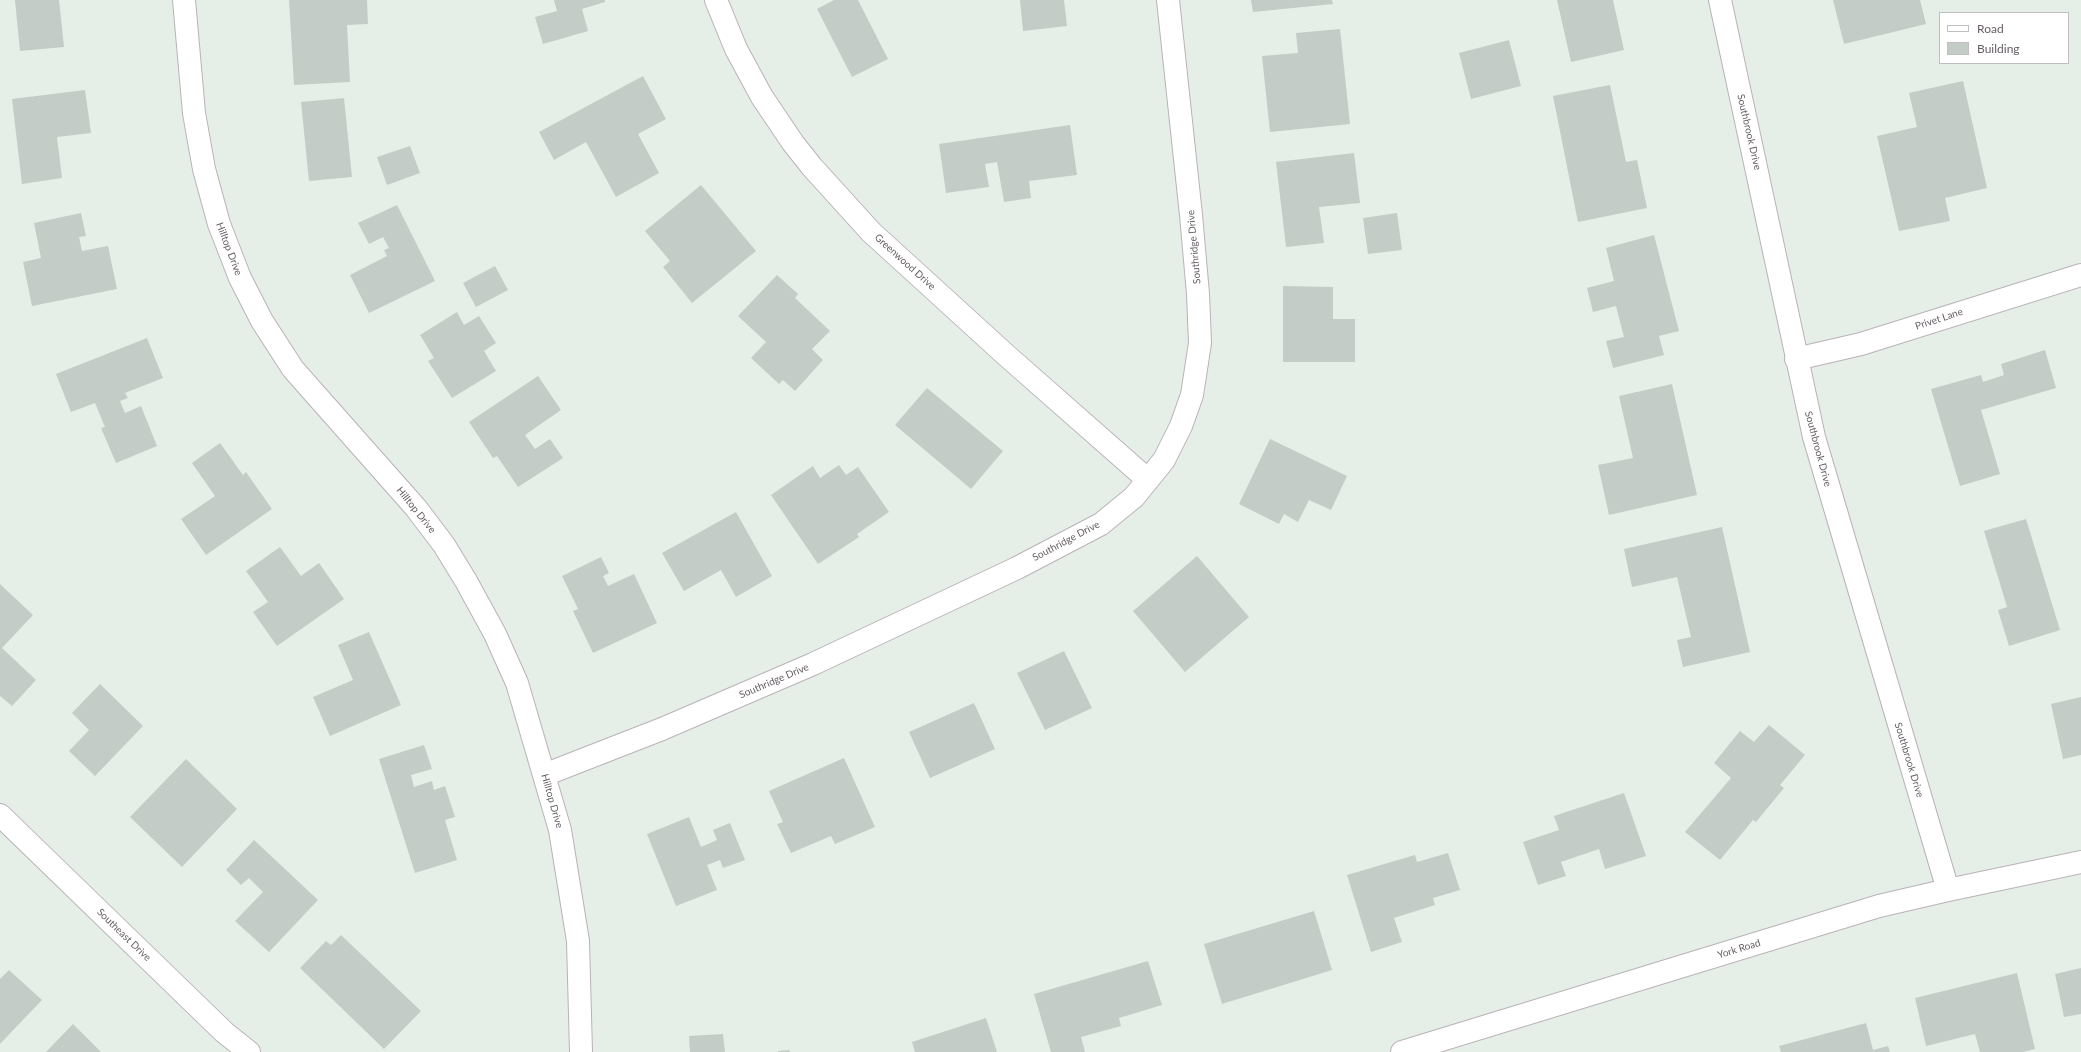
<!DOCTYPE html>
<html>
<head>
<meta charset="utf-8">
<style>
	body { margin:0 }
	#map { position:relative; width:2081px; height:1052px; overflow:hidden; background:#e5efe8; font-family:Lato,sans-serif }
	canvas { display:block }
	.legend { position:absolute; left:1939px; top:12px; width:130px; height:52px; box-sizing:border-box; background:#fff; border:1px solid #c1bec1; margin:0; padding:5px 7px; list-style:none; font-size:12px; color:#655d64 }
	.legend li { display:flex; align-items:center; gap:8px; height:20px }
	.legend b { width:20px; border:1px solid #c1bec1 }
</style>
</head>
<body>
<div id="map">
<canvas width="2081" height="1052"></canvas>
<ul class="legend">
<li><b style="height:5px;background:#fff"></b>Road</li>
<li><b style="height:11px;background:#c3ccc6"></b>Building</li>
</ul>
</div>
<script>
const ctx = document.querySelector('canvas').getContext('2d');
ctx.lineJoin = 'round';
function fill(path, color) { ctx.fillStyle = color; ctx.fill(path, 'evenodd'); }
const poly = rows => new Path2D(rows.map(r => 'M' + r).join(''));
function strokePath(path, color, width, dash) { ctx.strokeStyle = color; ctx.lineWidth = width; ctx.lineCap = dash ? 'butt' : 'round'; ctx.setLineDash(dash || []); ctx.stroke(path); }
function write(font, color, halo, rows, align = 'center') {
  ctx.font = font + ' Lato,sans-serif'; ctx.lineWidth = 3; ctx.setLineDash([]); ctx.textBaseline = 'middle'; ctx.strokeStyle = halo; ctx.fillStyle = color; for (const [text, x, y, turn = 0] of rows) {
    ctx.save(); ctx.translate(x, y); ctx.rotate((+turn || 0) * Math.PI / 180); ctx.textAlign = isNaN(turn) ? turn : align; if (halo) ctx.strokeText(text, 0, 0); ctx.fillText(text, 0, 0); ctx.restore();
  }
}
const building = poly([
	[15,0,59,0,64,47,20,51],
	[289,0,367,0,368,24,347,25,350,82,294,85],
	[554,0,605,0,605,2,582,9,588,31,543,44,535,17,557,11],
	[834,0,858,0,888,59,852,77,817,9],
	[1020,0,1064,0,1067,26,1023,31],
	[1251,0,1332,0,1333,4,1253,12],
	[1557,0,1613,0,1624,50,1571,62],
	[1833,0,1920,0,1926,24,1844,44],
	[1340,29,1350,124,1270,132,1262,56,1298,53,1296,33],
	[1509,40,1521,86,1471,99,1459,53],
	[643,76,666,119,638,134,659,173,616,197,586,142,554,160,539,132],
	[1963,81,1987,188,1945,198,1950,221,1899,231,1877,136,1917,127,1909,93],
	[1610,85,1626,162,1637,160,1647,208,1578,222,1553,96],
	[85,90,91,133,57,137,62,178,22,184,12,99],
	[344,98,352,177,309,181,301,102],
	[1070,125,1077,175,1029,181,1031,198,1004,202,997,162,985,164,989,187,946,193,939,144],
	[410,146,420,173,387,185,377,157],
	[1354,153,1360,203,1319,207,1324,243,1286,247,1276,162],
	[701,185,756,251,692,303,663,267,670,261,645,231],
	[397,205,435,281,369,313,350,275,387,256,384,250,389,248,383,237,369,244,358,223],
	[81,213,86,236,79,237,82,251,108,246,117,289,32,306,23,262,41,258,34,223],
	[1397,213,1402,250,1368,254,1363,218],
	[1654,235,1679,331,1659,336,1664,355,1613,368,1606,341,1624,337,1616,306,1593,312,1587,288,1614,281,1606,248],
	[495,266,508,290,476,307,463,283],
	[777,275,798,294,795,298,830,331,812,349,823,360,795,391,783,380,779,384,751,358,766,342,738,316],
	[1283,286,1333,287,1333,319,1355,319,1355,362,1283,362],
	[457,312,464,325,479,316,496,343,484,351,496,371,452,398,428,361,434,358,420,335],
	[147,338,163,378,125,393,128,398,120,401,125,413,141,406,157,446,116,463,101,428,105,427,95,403,71,412,56,374],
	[2045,350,2056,388,1981,410,2000,474,1960,486,1931,389,1981,375,1983,382,2004,375,2001,364],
	[538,376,561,410,525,435,535,449,550,439,563,458,518,487,497,456,493,458,469,422],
	[1672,384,1697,495,1609,515,1598,465,1633,458,1619,396],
	[927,388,1003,451,971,489,895,425],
	[1270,439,1347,476,1331,510,1309,500,1298,522,1284,514,1279,524,1239,504],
	[220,443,243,475,246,472,272,509,206,555,181,519,215,496,192,463],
	[839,465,846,475,858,467,889,512,857,534,859,537,818,564,771,495,813,466,820,478],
	[736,512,772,576,736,597,721,570,684,591,662,553],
	[2026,519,2060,630,2009,646,1998,610,2007,607,1984,531],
	[1722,527,1750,652,1683,667,1677,640,1691,637,1677,577,1632,587,1624,549],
	[280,547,301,576,319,563,344,599,277,646,253,612,268,602,246,571],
	[1197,556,1249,617,1185,672,1133,611],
	[601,557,609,573,603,576,608,586,634,574,657,623,593,653,573,611,578,609,562,576],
	[0,584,33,615,2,648,36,680,12,706,0,696],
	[369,632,401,705,330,736,313,697,353,680,338,645],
	[1064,651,1092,708,1045,730,1017,673],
	[100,684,143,726,95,776,69,751,89,730,72,713],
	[2081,697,2081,755,2063,759,2051,704],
	[974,703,995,749,930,778,909,732],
	[1769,725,1805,755,1780,785,1784,788,1756,822,1753,820,1720,860,1685,832,1731,778,1714,763,1740,731,1754,742],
	[424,745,432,769,411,775,414,787,432,781,434,790,445,786,455,817,445,820,457,860,415,873,379,759],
	[844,758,875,827,835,844,831,836,791,853,777,824,783,822,769,791],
	[186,759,237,809,182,867,130,817],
	[1624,793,1646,856,1605,869,1599,849,1561,862,1566,876,1538,885,1523,842,1559,830,1554,816],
	[689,817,701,847,717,840,713,830,730,823,745,860,723,868,720,860,707,865,717,890,676,906,647,834],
	[254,840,318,900,269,952,235,921,263,892,249,878,241,885,226,870],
	[1448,853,1460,890,1433,898,1435,905,1394,918,1402,942,1371,952,1347,875,1415,855,1417,862],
	[1314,911,1332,970,1222,1004,1204,944],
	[341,935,421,1011,384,1049,300,968,326,941,331,945],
	[1148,961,1162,1005,1119,1018,1121,1026,1081,1037,1085,1052,1051,1052,1034,994],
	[2081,968,2081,1014,2064,1017,2055,974],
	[9,970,42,1000,0,1044,0,979],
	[2017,973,2035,1049,2023,1052,1980,1052,1975,1034,1926,1046,1915,998],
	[986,1018,997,1052,915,1052,912,1042],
	[1866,1023,1873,1050,1888,1046,1890,1052,1781,1052,1779,1046],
	[73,1024,101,1052,46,1052],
	[723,1034,725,1052,690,1052,689,1036],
	[789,1050,790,1052,778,1052,778,1051]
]);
const street = poly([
	[184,0,194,113,204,169,219,224,240,278,262,321,293,369,416,508,444,545,466,581,495,634,517,683,560,830,578,941,581,1052],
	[716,0,736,49,762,97,793,143,812,167,871,232,1006,355,1148,480],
	[1720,0,1814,437,1948,890],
	[1796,359,1861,344,2081,275],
	[544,775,662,729,813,664,1017,568,1101,524,1134,497,1164,460,1181,426,1192,395,1200,343,1198,294,1191,215,1168,0],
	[0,815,224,1032,249,1052],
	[1402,1052,1879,906,1948,890,2081,862]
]);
const streetNames = [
	["Southbrook Drive",1749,132,77],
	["Southridge Drive",1194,247,-95],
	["Hilltop Drive",229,249,69],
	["Greenwood Drive",905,262,42],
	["Privet Lane",1939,319,-18],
	["Southbrook Drive",1818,449,75],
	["Hilltop Drive",416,510,51],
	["Southridge Drive",1066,541,-28],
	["Southridge Drive",774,681,-23],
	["Southbrook Drive",1909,760,73],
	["Hilltop Drive",552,801,74],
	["Southeast Drive",124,935,44],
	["York Road",1739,949,-17]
];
fill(building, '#c3ccc6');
strokePath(street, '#b9b2b8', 24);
strokePath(street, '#fff', 22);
write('10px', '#655d64', '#fff', streetNames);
</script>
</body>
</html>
